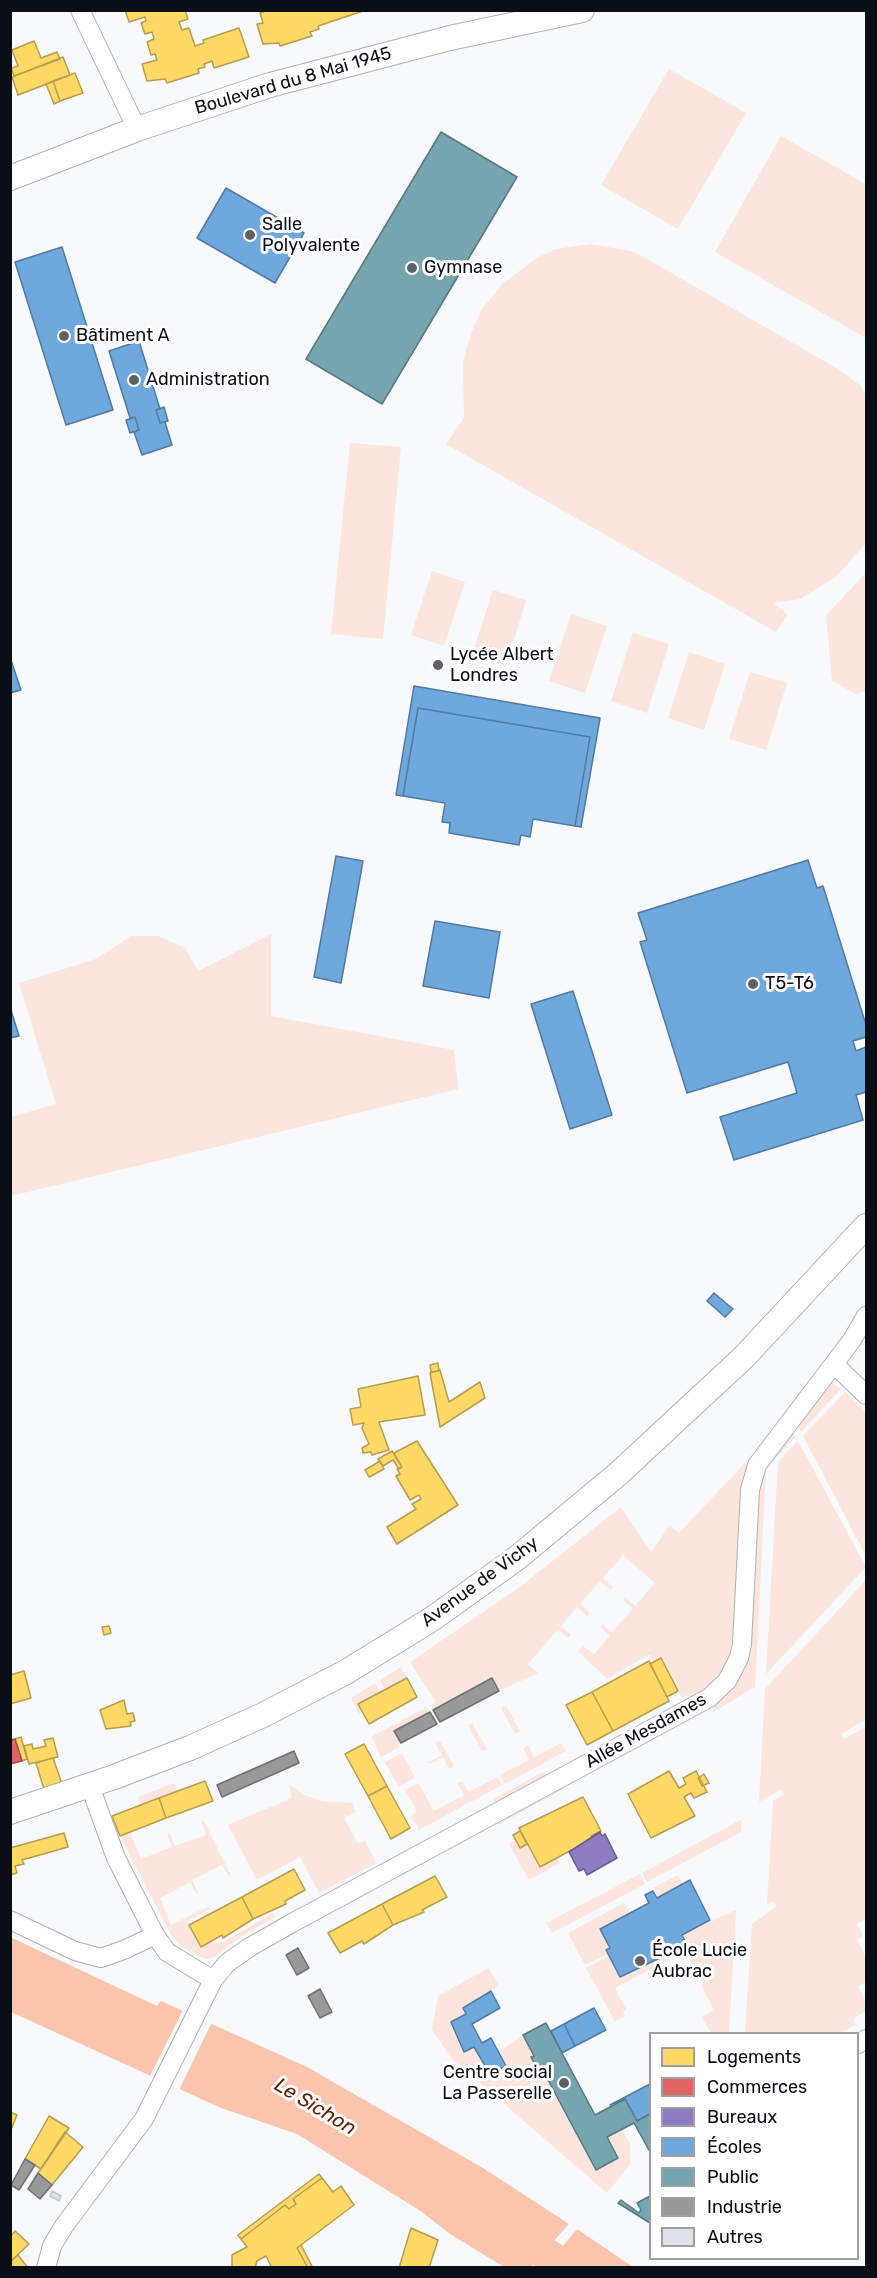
<!DOCTYPE html>
<html>
<head>
<meta charset="utf-8">
<style>
	body { margin:0 }
	#map { position:relative; width:877px; height:2278px; overflow:hidden; background:#f8f9fc; font-family:Rubik,sans-serif }
	canvas { display:block }
	.frame { position:absolute; inset:0; border:12px solid #0a0e16; pointer-events:none }
	.legend { position:absolute; left:649px; top:2032px; width:210px; height:228px; box-sizing:border-box; background:#fff; border:2px solid #9d9fa2; margin:0; padding:8px 10px; list-style:none; font-size:18px; color:#0a0e16 }
	.legend li { display:flex; align-items:center; gap:12px; height:30px }
	.legend b { width:30px; border:2px solid #9d9fa2 }
</style>
</head>
<body>
<div id="map">
<canvas width="877" height="2278"></canvas>
<div class="frame"></div>
<ul class="legend">
<li><b style="height:16px;background:#ffd966"></b>Logements</li>
<li><b style="height:16px;background:#e06666"></b>Commerces</li>
<li><b style="height:16px;background:#8e7cc3"></b>Bureaux</li>
<li><b style="height:16px;background:#6fa8dc"></b>Écoles</li>
<li><b style="height:16px;background:#76a5af"></b>Public</li>
<li><b style="height:16px;background:#999"></b>Industrie</li>
<li><b style="height:16px;background:#dfe2e9"></b>Autres</li>
</ul>
</div>
<script>
const ctx = document.querySelector('canvas').getContext('2d');
ctx.lineJoin = 'round';
function fill(path, color) { ctx.fillStyle = color; ctx.fill(path, 'evenodd'); }
const poly = rows => new Path2D(rows.map(r => 'M' + r).join(''));
function strokePath(path, color, width, dash) { ctx.strokeStyle = color; ctx.lineWidth = width; ctx.lineCap = dash ? 'butt' : 'round'; ctx.setLineDash(dash || []); ctx.stroke(path); }
function write(font, color, halo, rows, align = 'center') {
  ctx.font = font + ' Rubik,sans-serif'; ctx.lineWidth = 6; ctx.setLineDash([]); ctx.textBaseline = 'middle'; ctx.strokeStyle = halo; ctx.fillStyle = color; for (const [text, x, y, turn = 0] of rows) {
    ctx.save(); ctx.translate(x, y); ctx.rotate((+turn || 0) * Math.PI / 180); ctx.textAlign = isNaN(turn) ? turn : align; if (halo) ctx.strokeText(text, 0, 0); ctx.fillText(text, 0, 0); ctx.restore();
  }
}
const green = poly([
	[669,69,746,113,678,229,601,185],
	[781,136,866,184,866,338,715,252],
	[591,244,635,252,838,369,861,386,866,396,866,543,836,577,800,599,773,603,788,615,776,632,446,444,464,418,463,363,470,336,482,309,502,284,537,258,555,249],
	[350,443,401,447,383,639,331,634],
	[432,571,465,582,444,646,411,635],
	[866,573,866,691,856,694,832,681,826,615],
	[493,590,526,600,506,666,472,655],
	[571,614,607,626,585,693,549,681],
	[633,633,669,644,647,713,611,701],
	[689,652,725,664,704,730,668,718],
	[750,672,787,683,766,750,729,739],
	[271,934,271,1016,454,1050,458,1089,11,1196,11,1117,56,1104,19,983,96,959,131,936,158,936,185,948,198,971],
	[831,1382,841,1389,801,1432,797,1425],
	[845,1392,866,1412,866,1556,803,1436],
	[792,1431,795,1437,766,1468,755,1687,712,1713,714,1706,737,1682,748,1657,759,1487,764,1469],
	[798,1441,866,1567,766,1674,778,1462],
	[745,1463,747,1465,741,1488,732,1651,721,1673,706,1689,689,1699,687,1695,682,1698,661,1659,654,1662,650,1654,607,1679,578,1651,583,1646,594,1654,610,1636,600,1627,602,1624,612,1632,633,1609,623,1600,625,1597,635,1606,655,1583,623,1555,603,1578,613,1587,610,1590,600,1581,580,1604,590,1613,587,1616,577,1607,561,1626,571,1635,568,1638,558,1629,528,1664,538,1673,499,1691,492,1678,433,1710,431,1705,436,1702,410,1662,517,1589,621,1507,651,1552,670,1525,679,1533],
	[866,1580,866,1720,841,1734,844,1739,866,1727,866,1919,857,1924,863,1936,857,1940,866,1957,866,1982,858,1986,866,2003,866,2011,853,2019,856,2025,840,2033,745,2033,752,1924,777,1906,773,1901,767,1905,773,1801,784,1794,781,1789,759,1802,765,1689],
	[401,1667,407,1678,385,1690,380,1680],
	[375,1683,380,1692,358,1704,362,1712,359,1714,351,1698],
	[506,1705,520,1731,515,1734,501,1708],
	[427,1707,430,1712,395,1731,401,1743,398,1745,399,1747,381,1757,371,1737],
	[472,1723,487,1749,482,1751,468,1726],
	[440,1741,454,1766,449,1769,443,1757,429,1764,428,1762,442,1755,435,1743],
	[561,1743,566,1751,505,1784,500,1775,529,1760,523,1748,528,1745,534,1757],
	[402,1753,415,1778,399,1787,385,1762],
	[543,1772,546,1777,496,1804,493,1799],
	[497,1777,502,1785,419,1830,411,1816,417,1812,405,1790,418,1783,434,1811,464,1795,457,1783,462,1781,469,1792],
	[174,1783,177,1791,141,1805,138,1797],
	[289,1784,304,1795,322,1801,352,1803,356,1811,344,1818,358,1844,365,1841,376,1863,319,1893,300,1857,257,1880,228,1825,292,1798],
	[561,1787,562,1790,498,1825,497,1822],
	[742,1819,741,1832,647,1882,642,1873],
	[204,1821,231,1875,229,1876,222,1865,192,1880,198,1892,196,1893,190,1882,160,1898,171,1925,209,1906,210,1909,187,1921,201,1946,211,1941,213,1944,221,1940,223,1942,273,1913,275,1917,239,1938,215,1957,205,1959,187,1950,171,1935,120,1836,130,1832,141,1859,172,1847,167,1835,170,1834,175,1846,206,1835,201,1822],
	[516,1840,520,1847,527,1844,540,1867,557,1858,560,1863,529,1880,509,1844],
	[640,1874,645,1884,552,1933,546,1923],
	[678,1875,683,1884,658,1897,653,1888],
	[624,1903,630,1914,610,1948,606,1950,608,1954,585,1965,568,1933],
	[736,1910,729,2033,711,2033,702,2017,714,2010,701,1985,704,1982,700,1972,695,1972,685,1951,615,1988,626,2009,623,2012,625,2017,615,2022,586,1968,609,1956,620,1977,687,1945,682,1935],
	[489,1968,499,1986,478,1997,466,2014,451,2022,458,2040,464,2052,474,2047,491,2074,506,2066,499,2052,523,2035,534,2056,531,2058,536,2067,540,2065,596,2170,618,2158,607,2137,622,2129,630,2144,630,2165,607,2193,451,2058,432,2030,438,1996]
]);
const water = poly([
	[10,1937,157,2006,161,2001,307,2067,483,2168,569,2224,531,2267,504,2267,450,2234,422,2212,297,2134,221,2108,11,2012],
	[577,2229,633,2267,544,2268]
]);
const pier = poly([
	[184,2008,213,2020,178,2092,149,2078],
	[569,2224,572,2226,535,2268,531,2267],
	[575,2228,577,2229,544,2267,541,2268]
]);
const homes = poly([
	[125,10,185,10,188,19,179,22,182,30,189,28,195,46,204,43,203,40,239,28,249,57,214,68,212,61,204,64,205,67,198,69,199,73,167,83,165,79,147,81,142,64,157,60,155,54,151,55,147,42,154,39,152,32,145,34,141,23,146,21,145,17,129,22,125,10],
	[366,10,318,26,319,29,310,32,312,36,280,46,279,43,263,44,257,24,263,23,260,13,268,10,366,10],
	[34,41,41,58,57,52,60,59,14,76,11,68,18,66,12,50,34,41],
	[63,57,70,75,18,95,12,77,63,57],
	[75,73,83,93,60,101,53,81,75,73],
	[53,81,60,101,54,104,46,84,53,81],
	[438,1363,439,1371,431,1372,430,1365,438,1363],
	[440,1370,449,1402,480,1382,485,1398,440,1427,430,1373,440,1370],
	[418,1376,425,1415,379,1422,389,1450,372,1455,371,1452,363,1453,362,1448,369,1444,362,1428,364,1423,353,1425,350,1409,361,1407,358,1389,418,1376],
	[417,1441,458,1505,397,1544,387,1527,416,1509,412,1504,421,1499,419,1495,410,1500,396,1476,400,1474,397,1469,402,1467,394,1453,417,1441],
	[392,1451,402,1467,399,1469,393,1460,383,1466,378,1459,392,1451],
	[380,1461,384,1469,369,1477,365,1470,380,1461],
	[109,1626,111,1633,104,1635,102,1627,109,1626],
	[661,1658,678,1691,667,1697,650,1664,661,1658],
	[649,1661,669,1701,613,1731,592,1692,649,1661],
	[24,1671,31,1698,10,1704,10,1675,24,1671],
	[407,1678,417,1697,369,1724,358,1704,407,1678],
	[592,1692,613,1731,587,1745,566,1705,592,1692],
	[124,1700,127,1714,133,1713,135,1721,130,1722,131,1726,106,1729,100,1710,124,1700],
	[21,1737,27,1759,22,1761,15,1739,21,1737],
	[53,1738,58,1757,29,1764,24,1746,32,1744,33,1749,46,1746,44,1740,53,1738],
	[364,1744,387,1786,368,1796,345,1754,364,1744],
	[53,1758,61,1781,59,1784,46,1788,43,1786,36,1763,53,1758],
	[669,1771,679,1788,686,1784,683,1778,696,1771,707,1792,694,1798,691,1793,684,1797,695,1816,651,1838,628,1794,669,1771],
	[704,1774,709,1783,702,1786,698,1778,704,1774],
	[205,1781,213,1801,166,1818,159,1798,205,1781],
	[387,1786,410,1828,391,1839,368,1796,387,1786],
	[583,1797,601,1831,591,1836,592,1839,540,1867,519,1828,583,1797],
	[159,1798,166,1818,120,1836,112,1816,159,1798],
	[520,1831,527,1844,520,1848,513,1835,520,1831],
	[64,1833,68,1847,22,1860,24,1864,15,1866,17,1873,10,1875,10,1848,64,1833],
	[294,1869,305,1890,285,1901,286,1904,253,1919,242,1897,294,1869],
	[435,1876,447,1897,422,1910,424,1912,393,1925,382,1904,435,1876],
	[242,1897,253,1919,223,1938,222,1935,201,1947,189,1925,242,1897],
	[382,1904,393,1925,364,1944,362,1941,340,1953,328,1933,382,1904],
	[10,2112,17,2115,10,2132,10,2112],
	[49,2116,69,2128,41,2169,25,2159,49,2116],
	[65,2132,83,2147,52,2185,38,2173,65,2132],
	[319,2174,322,2178,293,2199,296,2204,289,2209,285,2205,241,2239,238,2235,319,2174],
	[322,2178,333,2192,341,2186,354,2205,297,2248,308,2268,272,2268,266,2256,257,2261,255,2268,232,2268,232,2255,247,2247,241,2239,285,2205,289,2209,296,2204,293,2199,322,2178],
	[411,2228,438,2240,429,2268,399,2268,411,2228],
	[15,2231,29,2244,10,2262,10,2237,15,2231],
	[301,2245,313,2268,308,2268,297,2248,301,2245],
	[18,2255,28,2268,10,2268,10,2262,18,2255]
]);
const shops = poly([
	[15,1739,22,1761,10,1764,10,1740,15,1739]
]);
const offices = poly([
	[600,1832,602,1836,605,1834,617,1858,587,1875,584,1869,579,1871,569,1852,600,1832]
]);
const schools = poly([
	[226,188,304,233,275,283,197,238,226,188],
	[62,247,113,410,66,425,15,262,62,247],
	[139,341,160,409,156,410,160,423,165,422,172,445,142,455,134,432,139,430,135,417,130,418,109,351,139,341],
	[164,407,168,421,160,423,156,410,164,407],
	[135,417,139,430,130,433,126,420,135,417],
	[10,657,21,690,10,693,10,657],
	[414,686,600,718,581,827,575,826,590,737,418,708,403,796,396,795,414,686],
	[418,708,590,737,575,826,533,819,530,837,521,835,519,845,449,833,450,823,442,822,445,803,403,796,418,708],
	[336,856,363,861,341,983,314,977,336,856],
	[808,860,817,888,823,886,866,1025,866,1037,853,1041,856,1051,866,1047,866,1092,856,1095,863,1120,734,1160,720,1117,797,1093,788,1062,687,1093,640,942,647,940,638,913,808,860],
	[435,921,500,932,489,998,423,986,435,921],
	[573,991,612,1115,570,1129,531,1004,573,991],
	[10,1007,19,1036,10,1038,10,1007],
	[714,1293,733,1309,725,1317,707,1301,714,1293],
	[690,1880,710,1920,682,1935,687,1945,620,1977,606,1950,610,1948,600,1929,649,1903,645,1895,653,1891,657,1898,690,1880],
	[491,1991,500,2008,472,2024,482,2043,491,2038,506,2066,490,2074,474,2047,464,2052,451,2022,466,2014,463,2008,491,1991],
	[594,2008,606,2030,575,2046,564,2024,594,2008],
	[564,2024,575,2046,562,2053,551,2031,564,2024],
	[650,2084,650,2114,637,2121,625,2099,610,2105,650,2084]
]);
const public = poly([
	[441,132,517,177,382,404,306,359,441,132],
	[546,2023,595,2115,625,2099,637,2121,650,2114,650,2152,634,2123,607,2137,618,2158,596,2170,540,2065,536,2067,531,2057,534,2056,523,2035,546,2023],
	[650,2196,650,2223,618,2203,621,2200,639,2213,641,2210,637,2203,650,2196]
]);
const industry = poly([
	[492,1678,499,1691,440,1722,433,1710,492,1678],
	[430,1712,437,1724,401,1743,394,1731,430,1712],
	[294,1751,299,1763,222,1797,217,1785,294,1751],
	[298,1948,309,1968,297,1975,286,1955,298,1948],
	[320,1989,332,2012,320,2018,308,1996,320,1989],
	[25,2159,35,2165,19,2190,11,2185,25,2159],
	[38,2173,52,2185,40,2199,28,2189,38,2173]
]);
const river = poly([
	[509,2230,568,2268]
]);
const building = poly([
	[52,2191,61,2196,59,2201,50,2196,52,2191]
]);
const minor = poly([
	[80,10,137,129],
	[834,1364,866,1395],
	[90,1786,116,1858,155,1935,167,1952,213,1980],
	[10,1920,75,1951,101,1958,126,1949,155,1935],
	[858,2044,866,2039],
	[46,2268,52,2246,64,2226,144,2119,213,1980,227,1963,250,1947,292,1923,709,1698,727,1681,739,1658,742,1644,750,1490,757,1465,852,1340,866,1316]
]);
const major = poly([
	[10,178,137,129,270,85,450,38,582,10],
	[10,1812,114,1777,190,1748,263,1715,346,1672,432,1619,517,1558,618,1474,744,1357,866,1226]
]);
const markers = [
	[250,235,6,"#5d6066"],
	[412,268,6,"#5d6066"],
	[64,336,6,"#5d6066"],
	[134,380,6,"#5d6066"],
	[438,665,6,"#5d6066"],
	[753,984,6,"#5d6066"],
	[640,1961,6,"#5d6066"],
	[564,2083,6,"#5d6066"]
];
const streetNames = [
	["Boulevard du 8 Mai 1945",293,81,-16],
	["Avenue de Vichy",480,1582,-36],
	["Allée Mesdames",646,1731,-29]
];
const poiNames = [
	["Salle",262,225],
	["Polyvalente",262,246],
	["Gymnase",424,268],
	["Bâtiment A",76,336],
	["Administration",146,380],
	["Lycée Albert",450,655],
	["Londres",450,676],
	["T5-T6",765,984],
	["École Lucie",652,1951],
	["Aubrac",652,1972],
	["Centre social",552,2073,"right"],
	["La Passerelle",552,2094,"right"]
];
const waterNames = [
	["Le Sichon",315,2107,31]
];
fill(green, '#fbe5dd');
fill(water, '#fac4ad');
fill(pier, '#f8f9fc');
fill(homes, '#ffd966');
strokePath(homes, '#b69c4e', 1.5);
fill(shops, '#e06666');
strokePath(shops, '#a04c4e', 1.5);
fill(offices, '#8e7cc3');
strokePath(offices, '#665b8f', 1.5);
fill(schools, '#6fa8dc');
strokePath(schools, '#517aa1', 1.5);
fill(public, '#76a5af');
strokePath(public, '#567881', 1.5);
fill(industry, '#999');
strokePath(industry, '#6e6f72', 1.5);
strokePath(river, '#fac4ad', 32);
fill(building, '#dfe2e9');
strokePath(building, '#c4c6cc', 1.5);
strokePath(minor, '#adb0b5', 20);
strokePath(major, '#adb0b5', 26);
strokePath(minor, '#fefeff', 18);
strokePath(major, '#fefeff', 24);
for (const [x, y, r, color] of markers) { const dot = new Path2D(); dot.arc(x, y, r, 0, 2 * Math.PI); ctx.fillStyle = color; ctx.fill(dot); strokePath(dot, '#fff', 2); }
write('18px', '#0a0e16', '#fff', streetNames);
write('18px', '#0a0e16', '#fff', poiNames, 'left');
write('italic 20px', '#5e2402', '#fff', waterNames);
</script>
</body>
</html>
